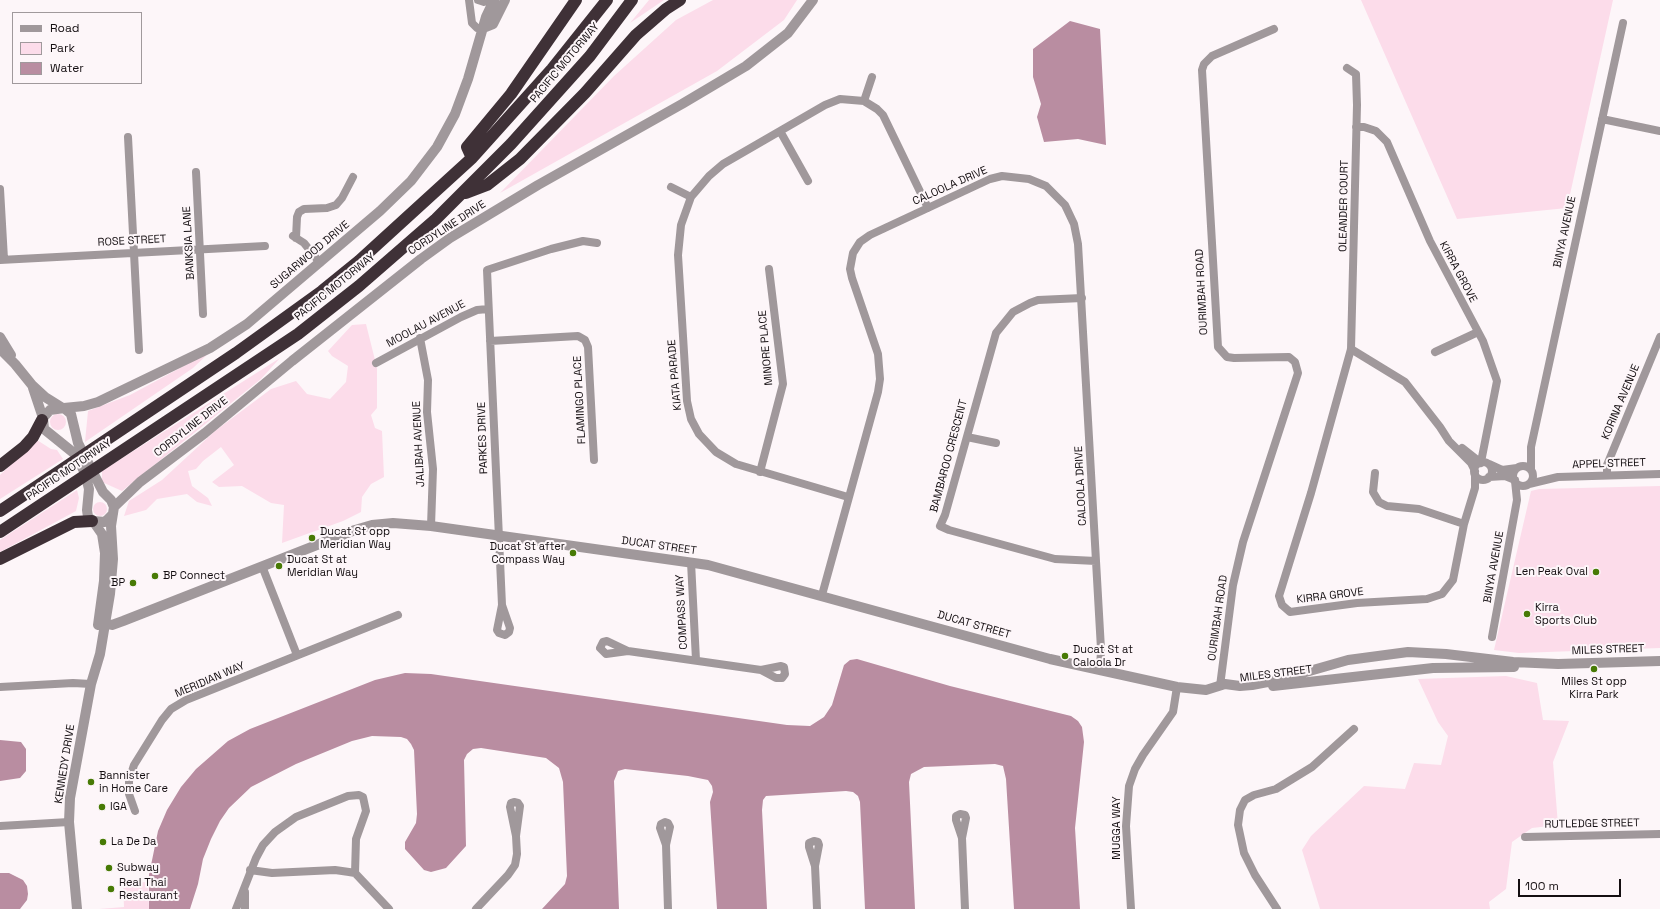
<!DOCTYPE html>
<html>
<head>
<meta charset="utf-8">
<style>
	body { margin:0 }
	#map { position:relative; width:1660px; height:909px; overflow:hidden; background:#fdf6f9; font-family:"Space Grotesk",sans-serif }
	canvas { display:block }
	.legend { position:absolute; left:12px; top:12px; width:130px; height:72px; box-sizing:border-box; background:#fdf6f9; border:1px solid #a0999c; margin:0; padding:5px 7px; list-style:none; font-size:12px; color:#140e11 }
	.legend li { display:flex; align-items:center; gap:8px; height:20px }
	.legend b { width:20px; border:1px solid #a0999c }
	.scale { position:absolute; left:1518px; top:879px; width:103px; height:18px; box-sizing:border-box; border:2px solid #140e11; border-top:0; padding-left:5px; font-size:12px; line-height:14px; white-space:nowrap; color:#140e11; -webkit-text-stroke:3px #fdf6f9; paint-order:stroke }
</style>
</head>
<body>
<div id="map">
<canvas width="1660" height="909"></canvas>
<ul class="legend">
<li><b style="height:5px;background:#a0989b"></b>Road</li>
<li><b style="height:11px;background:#fcdcea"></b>Park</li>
<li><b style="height:11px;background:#b98da1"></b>Water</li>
</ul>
<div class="scale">100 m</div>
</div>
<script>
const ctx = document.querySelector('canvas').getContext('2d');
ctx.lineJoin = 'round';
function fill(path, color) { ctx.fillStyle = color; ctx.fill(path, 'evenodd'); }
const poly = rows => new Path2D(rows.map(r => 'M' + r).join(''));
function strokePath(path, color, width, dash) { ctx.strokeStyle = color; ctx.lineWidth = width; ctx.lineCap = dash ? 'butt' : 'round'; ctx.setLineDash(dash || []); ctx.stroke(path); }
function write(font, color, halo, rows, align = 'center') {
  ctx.font = font + ' "Space Grotesk",sans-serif'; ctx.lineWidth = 4; ctx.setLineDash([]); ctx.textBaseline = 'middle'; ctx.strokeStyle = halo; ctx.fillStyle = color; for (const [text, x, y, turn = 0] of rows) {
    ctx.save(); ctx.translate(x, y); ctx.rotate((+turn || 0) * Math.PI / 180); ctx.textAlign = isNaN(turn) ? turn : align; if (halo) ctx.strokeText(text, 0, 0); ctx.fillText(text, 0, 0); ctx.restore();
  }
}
const green = poly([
	[649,0,664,0,630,23],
	[713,0,797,0,784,20,717,71,500,193,614,76,676,20],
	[1361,0,1613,0,1567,208,1457,219],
	[366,324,377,368,377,408,371,415,375,428,382,431,384,477,371,484,362,497,361,512,343,521,282,543,284,505,271,503,242,486,219,487,212,482,234,465,221,447,203,461,196,469,188,471,192,486,208,498,212,506,197,502,187,494,157,499,146,510,124,516,129,501,162,480,215,431,271,389,296,381,307,394,330,399,346,382,348,366,332,356,328,351,352,325],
	[210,352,193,368,85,442,88,411,130,395],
	[280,358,261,379,122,491,102,482,102,471],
	'50 422a8 8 0 1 1 16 0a8 8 0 1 1-16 0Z',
	[37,440,51,449,57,450,63,459,0,499,0,475],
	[1660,486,1660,648,1519,653,1494,650,1531,491,1539,489],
	[77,490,79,498,76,511,0,552,0,540],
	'93 509a7 7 0 1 1 14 0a7 7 0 1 1-14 0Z',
	[1506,676,1537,683,1543,720,1569,721,1553,762,1558,825,1532,828,1512,842,1506,889,1489,902,1490,909,1320,909,1302,850,1311,836,1364,786,1405,789,1414,763,1441,765,1448,736,1438,722,1418,679],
	[148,882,149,909,99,909,124,907,123,883]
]);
const water = poly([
	[1070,21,1100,29,1106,145,1078,139,1044,142,1037,117,1041,104,1033,77,1033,49],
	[857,659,950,686,1071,716,1078,721,1082,727,1084,742,1075,828,1080,909,1014,909,1006,779,1003,766,995,764,924,767,911,774,909,782,915,909,865,909,860,802,858,796,853,792,846,791,766,796,763,800,762,810,767,909,717,909,710,802,713,792,712,786,708,780,688,776,625,769,618,771,614,781,619,909,542,909,565,884,567,876,563,782,559,768,546,758,481,748,473,749,467,754,464,760,466,846,446,868,431,872,424,870,405,849,405,842,416,823,417,814,414,750,411,744,407,739,401,737,372,736,352,741,296,764,251,787,229,808,220,821,211,839,203,859,198,884,190,909,149,909,149,875,158,831,167,810,181,787,196,769,228,741,250,729,375,680,405,673,431,674,787,725,810,726,824,717,832,705,844,665,850,660],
	[0,740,21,742,26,749,26,771,20,778,0,781],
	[0,873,9,873,23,880,27,886,28,894,27,900,20,909,0,909]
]);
const minor = poly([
	[469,0,472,23,477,28,483,28],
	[478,0,484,2,491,0],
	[1347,68,1356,74,1357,105,1351,349,1311,493,1279,596,1282,605,1290,612,1357,603,1427,599,1442,594,1453,580,1464,524,1475,488,1475,473],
	[864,101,872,77],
	[1602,119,1660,131],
	[1356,127,1364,127,1376,131,1387,142,1430,241,1483,341,1497,381,1481,462],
	[780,131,808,181],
	[128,137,139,350],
	[196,172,203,314],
	[671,187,691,197],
	[0,189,4,259],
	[293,236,304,243,320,263],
	[296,238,297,217,299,212,304,209,327,208,336,205,342,198,353,177],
	[0,260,265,246],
	[1082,298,1038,300,1030,303,1013,312,996,333,945,515,940,526,949,530,1055,559,1096,561],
	[420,338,428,380,427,412,433,469,431,526],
	[490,341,578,336,585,340,588,347,594,460],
	[1351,349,1405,382,1440,427,1449,441,1471,463,1475,471],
	[1435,352,1478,332],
	[376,363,461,317,477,310,488,309],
	[967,437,996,443],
	[1462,448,1481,463],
	'1474 471a9 9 0 1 1 18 0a9 9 0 1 1-18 0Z',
	[1489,464,1502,470,1517,468],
	'1513 476a10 10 0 1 1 20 0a10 10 0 1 1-20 0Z',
	[1531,470,1531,447,1623,23],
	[760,472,783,384,769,269],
	[1375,473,1373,492,1379,502,1387,506,1419,509,1464,524],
	[1607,475,1607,465,1660,337],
	[1489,477,1505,476,1515,480],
	[1529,484,1558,477,1660,474],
	[848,497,736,464,716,452,699,434,691,419,687,401,678,255,681,225,691,197,709,176,723,164,825,105,840,99,864,101,877,109,883,115,928,208],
	[691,562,696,660],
	[262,566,297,655],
	[822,595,878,392,880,379,878,354,852,278,850,269,853,253,860,242,870,235,990,179,1002,176,1029,179,1046,186,1065,205,1074,224,1078,244,1101,649,1100,670],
	[502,605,497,630,499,633,505,635,509,632,510,628,502,605,487,270,551,249,583,241,597,243],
	[1492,637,1517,500,1515,481],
	[628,651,607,641,603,642,600,648,606,654,628,651,761,670,776,678,782,678,785,674,784,667,781,666,761,670],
	[1220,686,1233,585,1243,542,1298,373,1295,362,1289,357,1234,358,1227,357,1218,347,1202,70,1204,64,1212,56,1274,29],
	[0,687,73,683,91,684],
	[135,811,129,794,129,781,134,765,162,720,171,709,186,700,398,615],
	[0,826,69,822],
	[1525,837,1660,834],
	[962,838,966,818,965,815,960,814,956,816,956,820,962,838,965,909],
	[666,845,660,828,661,824,665,822,668,823,670,827,666,845,668,909],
	[815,866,809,847,809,843,814,841,818,842,819,845,815,866,817,909],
	[250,870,272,873,335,870,349,872,355,873,389,909],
	[245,892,245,909],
	[236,909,256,858,263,845,275,832,296,817,348,796,359,795,363,797,366,811,356,839,355,873],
	[476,909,508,875,515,865,517,854,516,836,510,807,511,803,514,802,518,803,520,806,516,836],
	[1131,909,1126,826,1129,786,1135,769,1143,755,1173,712,1177,687],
	[1277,909,1255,875,1244,853,1238,825,1240,810,1245,800,1254,795,1276,789,1312,767,1354,729]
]);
const tertiary = poly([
	[483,28,493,24,505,0],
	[0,337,11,355],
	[0,349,15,364,32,385,45,397,61,407],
	[33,388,43,418],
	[64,408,84,406,98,402,210,348,247,324,380,211,411,181,437,147,455,114,468,79,486,17,494,0],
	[114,507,140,482,205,433,292,361,421,259,450,238,538,185,682,104,746,66,788,33,813,0],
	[93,521,102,534,105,553,104,581,98,625],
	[99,622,112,625,123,621,355,530,372,525,393,523,431,526,708,565,1050,659,1177,687,1206,690,1225,684,1240,686,1252,685,1278,680,1348,660,1408,652,1446,654,1513,662,1558,664,1660,661],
	[1273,686,1433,668,1514,667],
	[77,909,69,822,70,798,91,684,100,654,110,594,113,559,111,526,114,507,111,500,103,492,78,443,71,414,64,408,50,410,43,418,44,429,75,454,85,473,89,489,87,510,88,517,93,521,105,522,113,514]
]);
const motorway = poly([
	[472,158,467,147,511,94,576,0],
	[466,193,487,185,520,159,585,93,636,35,666,9,680,0],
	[0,466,24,447,33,437,42,420],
	[0,511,236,353,322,291,359,261,472,158,552,69,607,0],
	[0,532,298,334,359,286,436,219,511,144,590,56,632,0],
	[0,559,74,522,92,521]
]);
const markers = [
	[312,538,4,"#477a05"],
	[573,553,4,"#477a05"],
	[279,566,4,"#477a05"],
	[1596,572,4,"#477a05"],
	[155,576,4,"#477a05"],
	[133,583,4,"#477a05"],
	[1527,614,4,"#477a05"],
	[1065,656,4,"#477a05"],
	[1594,669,4,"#477a05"],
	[91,782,4,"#477a05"],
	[102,807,4,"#477a05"],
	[103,842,4,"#477a05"],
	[109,868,4,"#477a05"],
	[111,889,4,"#477a05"]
];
const streetNames = [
	["PACIFIC MOTORWAY",565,63,-50],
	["CALOOLA DRIVE",950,186,-24],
	["OLEANDER COURT",1344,206,-89],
	["CORDYLINE DRIVE",447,228,-33],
	["BINYA AVENUE",1565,232,-78],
	["ROSE STREET",132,241,-3],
	["BANKSIA LANE",189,243,-93],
	["SUGARWOOD DRIVE",310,255,-40],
	["KIRRA GROVE",1458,272,62],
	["PACIFIC MOTORWAY",335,287,-39],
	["OURIMBAH ROAD",1202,292,-93],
	["MOOLAU AVENUE",426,324,-28],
	["MINORE PLACE",766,348,-95],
	["KIATA PARADE",675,375,-95],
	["FLAMINGO PLACE",580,400,-93],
	["KORINA AVENUE",1621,402,-67],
	["CORDYLINE DRIVE",191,427,-38],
	["PARKES DRIVE",483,438,-92],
	["JALIBAH AVENUE",419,444,-93],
	["BAMBAROO CRESCENT",949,456,-75],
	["APPEL STREET",1609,464,-2],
	["PACIFIC MOTORWAY",69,470,-34],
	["CALOOLA DRIVE",1081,486,-93],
	["DUCAT STREET",659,546,8],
	["BINYA AVENUE",1494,567,-80],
	["KIRRA GROVE",1330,596,-7],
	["COMPASS WAY",682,612,-93],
	["OURIMBAH ROAD",1218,618,-82],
	["DUCAT STREET",974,625,16],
	["MILES STREET",1608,650,-2],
	["MILES STREET",1276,674,-7],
	["MERIDIAN WAY",210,680,-23],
	["KENNEDY DRIVE",65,764,-81],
	["RUTLEDGE STREET",1592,824,-1],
	["MUGGA WAY",1117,828,-90]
];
const poiNames = [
	["Ducat St opp",320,532],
	["Meridian Way",320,545],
	["Ducat St after",565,547,"right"],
	["Compass Way",565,560,"right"],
	["Ducat St at",287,560],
	["Meridian Way",287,573],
	["Len Peak Oval",1588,572,"right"],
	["BP Connect",163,576],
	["BP",125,583,"right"],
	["Kirra",1535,608],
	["Sports Club",1535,621],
	["Ducat St at",1073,650],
	["Caloola Dr",1073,663],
	["Miles St opp",1594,682,"center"],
	["Kirra Park",1594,695,"center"],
	["Bannister",99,776],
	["in Home Care",99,789],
	["IGA",110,807],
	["La De Da",111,842],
	["Subway",117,868],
	["Real Thai",119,883],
	["Restaurant",119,896]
];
fill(green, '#fcdcea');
fill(water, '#b98da1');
strokePath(minor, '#a0989b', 8);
strokePath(tertiary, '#a0989b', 10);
strokePath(motorway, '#3f3137', 12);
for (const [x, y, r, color] of markers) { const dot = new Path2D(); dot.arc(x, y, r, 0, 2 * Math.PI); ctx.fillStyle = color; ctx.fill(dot); strokePath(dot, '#fdf6f9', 1.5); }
write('11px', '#140e11', '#fdf6f9', streetNames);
write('11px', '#140e11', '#fdf6f9', poiNames, 'left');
</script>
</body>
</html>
